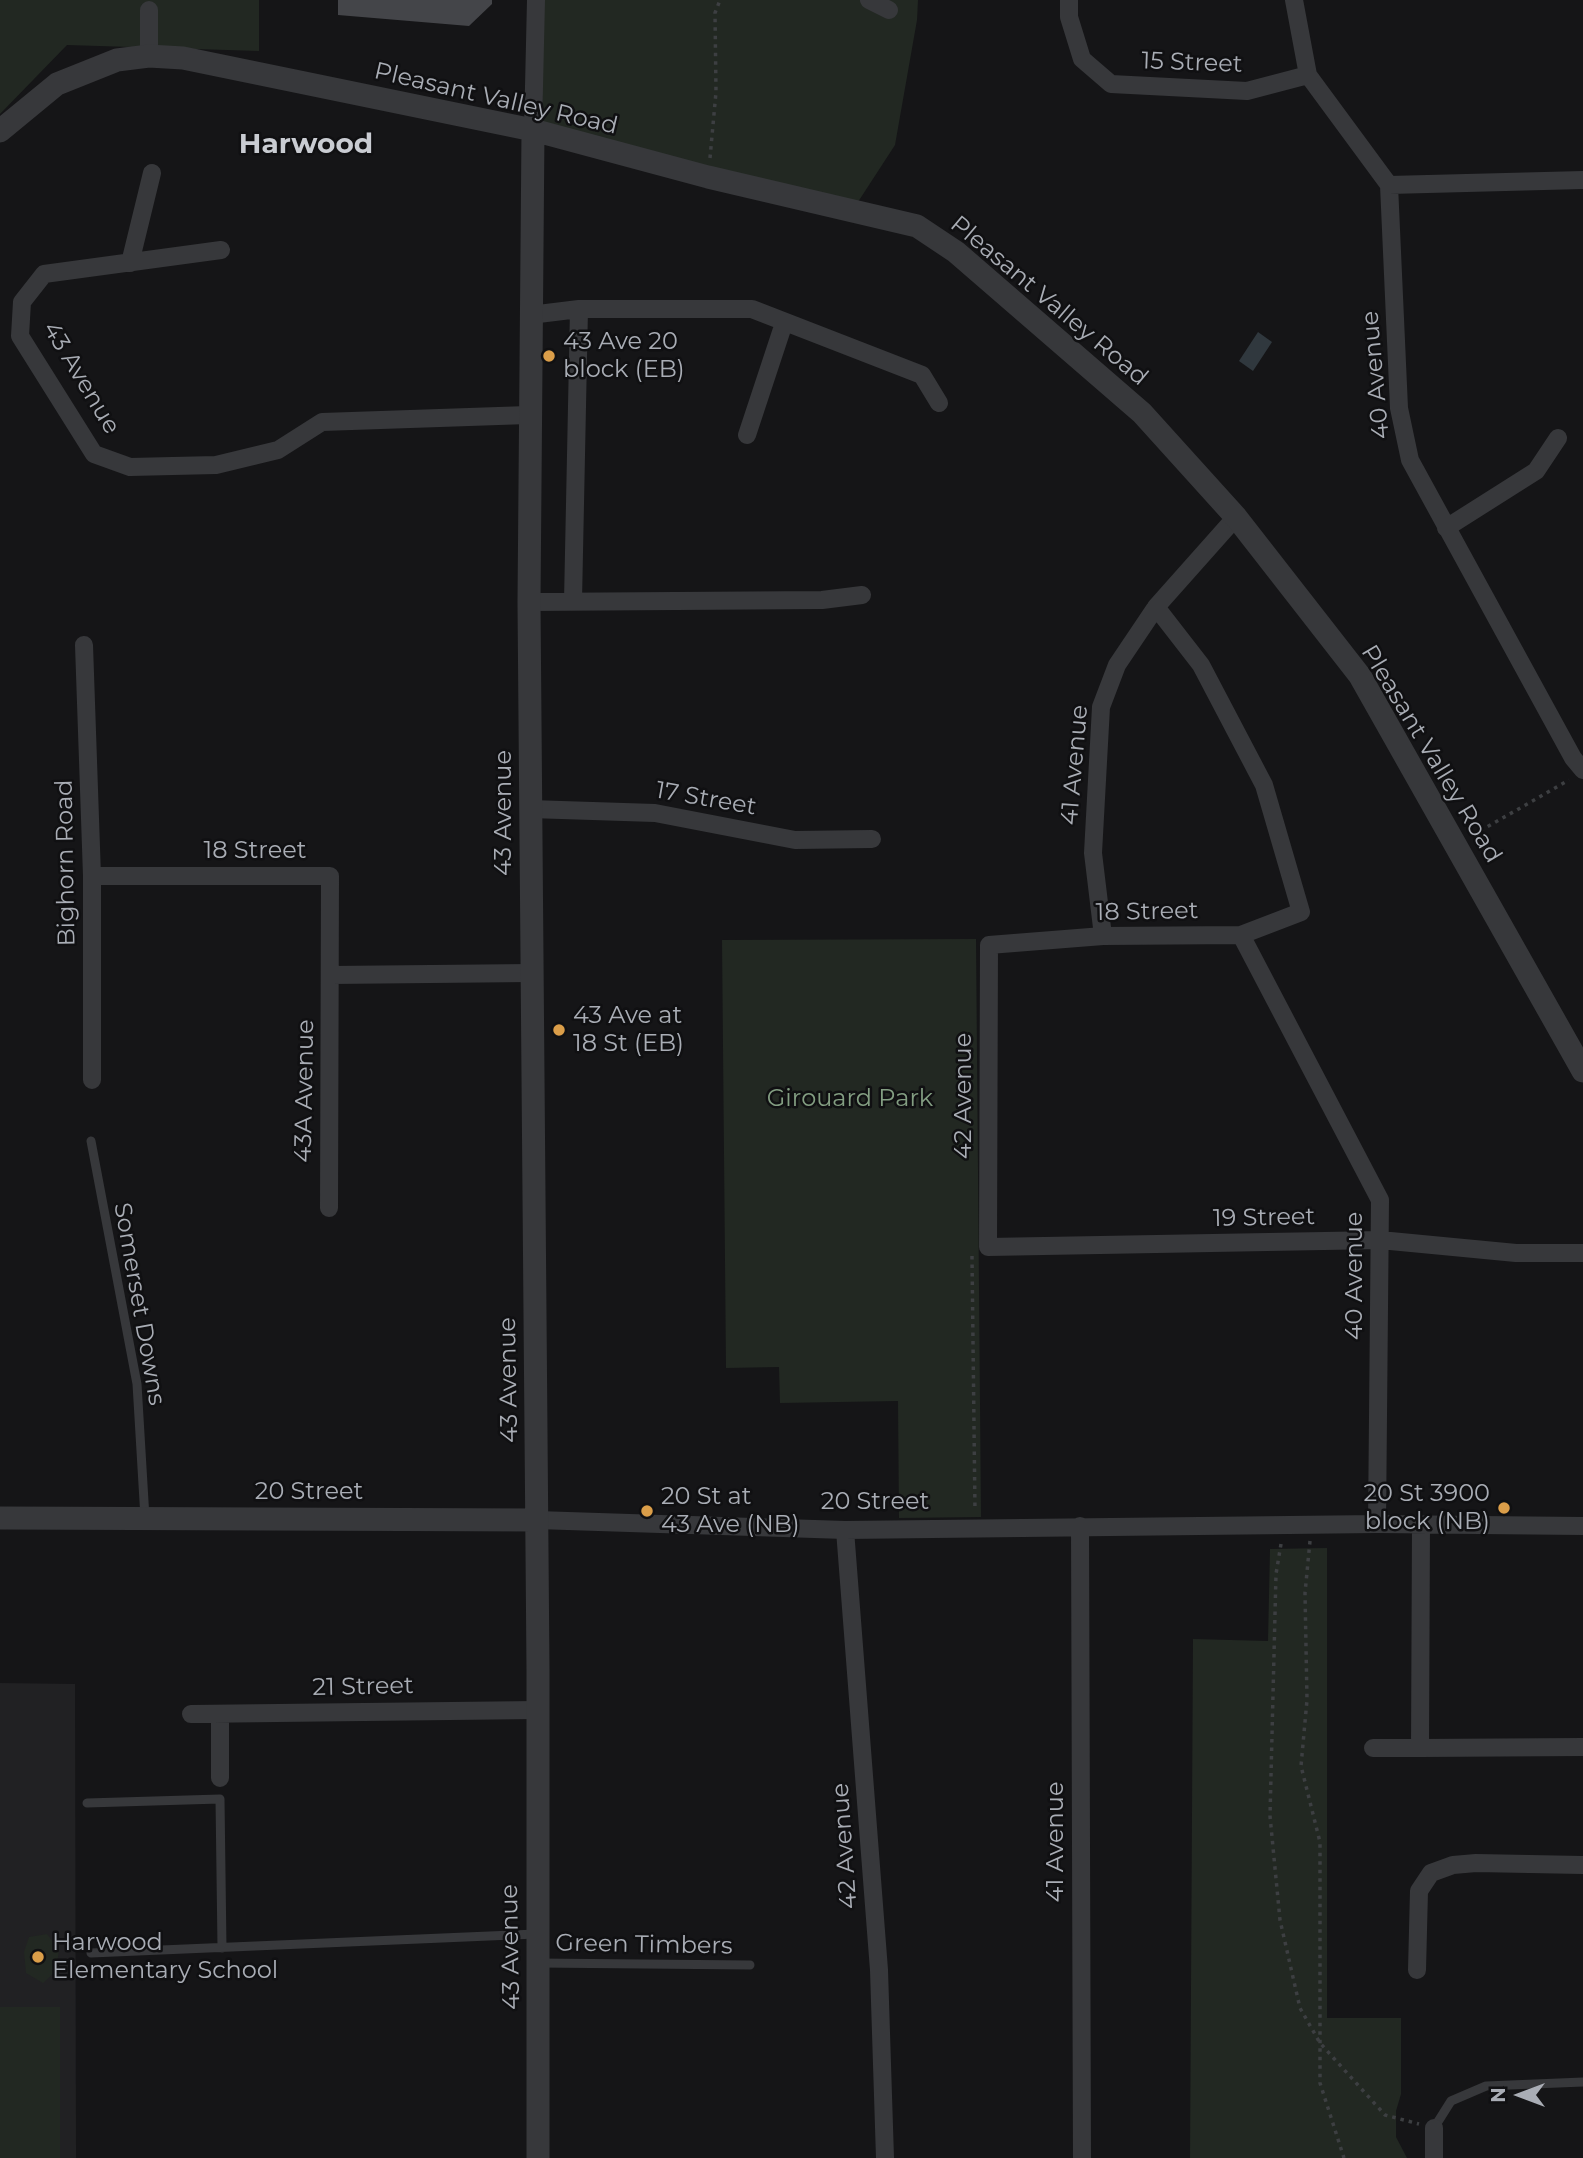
<!DOCTYPE html>
<html>
<head>
<meta charset="utf-8">
<style>
	body { margin:0 }
	#map { position:relative; width:1583px; height:2158px; overflow:hidden; background:#151517; font-family:Montserrat,sans-serif }
	canvas { display:block }
	.north { position:absolute; left:1485px; top:2060px; width:70px; height:70px; -webkit-text-stroke:5px #101012; paint-order:stroke; rotate:270deg; font-size:19px; font-weight:700; line-height:28px; text-align:center; color:#a9adb5 }
	.north::after { content:''; display:block; margin:auto; width:24px; height:32px; background:#a9adb5; clip-path:polygon(50% 0,100% 100%,50% 72%,0 100%) }
</style>
</head>
<body>
<div id="map">
<canvas width="1583" height="2158"></canvas>
<div class="north">N</div>
</div>
<script>
const ctx = document.querySelector('canvas').getContext('2d');
ctx.lineJoin = 'round';
function fill(path, color) { ctx.fillStyle = color; ctx.fill(path, 'evenodd'); }
const poly = rows => new Path2D(rows.map(r => 'M' + r).join(''));
function strokePath(path, color, width, dash) { ctx.strokeStyle = color; ctx.lineWidth = width; ctx.lineCap = dash ? 'butt' : 'round'; ctx.setLineDash(dash || []); ctx.stroke(path); }
function write(font, color, halo, rows, align = 'center') {
  ctx.font = font + ' Montserrat,sans-serif'; ctx.lineWidth = 5; ctx.setLineDash([]); ctx.textBaseline = 'middle'; ctx.strokeStyle = halo; ctx.fillStyle = color; for (const [text, x, y, turn = 0] of rows) {
    ctx.save(); ctx.translate(x, y); ctx.rotate((+turn || 0) * Math.PI / 180); ctx.textAlign = isNaN(turn) ? turn : align; if (halo) ctx.strokeText(text, 0, 0); ctx.fillText(text, 0, 0); ctx.restore();
  }
}
const built = poly([
	[0,1683,75,1684,76,2158,0,2158]
]);
const green = poly([
	[0,0,259,0,259,51,67,45,0,114],
	[538,0,918,0,917,20,895,145,856,205,544,141],
	[976,939,981,1517,899,1518,898,1401,780,1403,779,1367,726,1368,722,940],
	[1327,1548,1327,2018,1401,2018,1401,2094,1396,2111,1396,2137,1407,2158,1190,2158,1193,1639,1268,1641,1270,1549],
	[47,1934,59,1950,56,1971,43,1983,26,1973,24,1952,29,1937],
	[0,2007,60,2007,60,2158,0,2158]
]);
const water = poly([
	[1258,332,1272,342,1253,371,1239,361]
]);
const building = poly([
	[338,0,492,0,492,4,469,26,338,15]
]);
const path = poly([
	[710,158,716,92,715,13,720,0],
	[1473,835,1569,780],
	[972,1256,975,1511],
	[1310,1541,1305,1593,1307,1700,1301,1766,1320,1842,1320,2083,1344,2158],
	[1281,1544,1276,1574,1270,1816,1280,1920,1300,2008,1320,2043,1385,2115,1419,2124]
]);
const service = poly([
	[91,1141,137,1384,145,1518],
	[87,1803,220,1799,222,1948],
	[91,1953,536,1934],
	[538,1963,750,1965],
	[1434,2128,1451,2101,1486,2086,1583,2082]
]);
const minor = poly([
	[869,0,889,10],
	[1069,0,1069,17,1082,59,1111,84,1247,91,1308,75],
	[1294,0,1308,75,1389,185,1399,408,1410,460,1573,758,1583,770],
	[149,56,149,10],
	[533,130,536,0],
	[1389,185,1583,180],
	[221,250,44,274,22,302,20,336,94,454,130,467,216,465,278,450,322,422,528,415],
	[130,263,152,173],
	[530,315,579,309,752,309,922,375,939,403],
	[747,435,784,323],
	[1446,528,1536,471,1558,438],
	[573,601,579,309],
	[529,602,822,600,862,595],
	[1156,607,1201,665,1264,785,1301,912,1241,935,1103,936,989,945,988,1247,1380,1240,1516,1253,1583,1253],
	[84,645,92,876,92,1080],
	[530,809,655,813,795,840,872,839],
	[92,876,330,876,329,1208],
	[1241,935,1380,1200,1377,1524],
	[1103,936,1093,853,1101,707,1117,665,1156,607,1236,517],
	[331,975,531,973],
	[537,1520,845,1530,1377,1524,1583,1526],
	[1421,1524,1420,1748,1583,1747],
	[1080,1526,1082,2158],
	[845,1530,879,1970,885,2158],
	[191,1714,537,1710],
	[220,1714,220,1778],
	[1373,1748,1420,1748],
	[1417,1970,1419,1891,1431,1873,1453,1865,1476,1863,1583,1865],
	[1434,2158,1434,2128]
]);
const tertiary = poly([
	[533,130,529,602,538,1669,538,2158],
	[0,131,57,84,117,60,149,56,183,58,533,130,708,177,917,226,956,252,1142,413,1236,517,1360,676,1583,1071],
	[0,1518,537,1520]
]);
const markers = [
	[549,356,7,"#db9e49"],
	[559,1030,7,"#db9e49"],
	[1504,1508,7,"#db9e49"],
	[647,1511,7,"#db9e49"],
	[38,1957,7,"#db9e49"]
];
const streetNames = [
	["15 Street",1192,63,2],
	["Pleasant Valley Road",496,99,13],
	["Pleasant Valley Road",1049,301,40],
	["40 Avenue",1376,375,-95],
	["43 Avenue",81,378,59],
	["Pleasant Valley Road",1431,754,59],
	["41 Avenue",1075,765,-85],
	["17 Street",706,799,10],
	["43 Avenue",504,813,-90],
	["18 Street",255,851],
	["Bighorn Road",66,863,-91],
	["18 Street",1147,912,-1],
	["43A Avenue",305,1091,-89],
	["42 Avenue",964,1096,-90],
	["19 Street",1264,1218,-1],
	["40 Avenue",1355,1276,-90],
	["Somerset Downs",139,1304,80],
	["43 Avenue",509,1380,-91],
	["20 Street",309,1492],
	["20 Street",875,1502],
	["21 Street",363,1687,-1],
	["41 Avenue",1056,1842,-90],
	["42 Avenue",845,1846,-94],
	["Green Timbers",644,1945,1],
	["43 Avenue",511,1947,-91]
];
const poiNames = [
	["43 Ave 20",563,342],
	["block (EB)",563,370],
	["43 Ave at",573,1016],
	["18 St (EB)",573,1044],
	["20 St 3900",1490,1494,"right"],
	["block (NB)",1490,1522,"right"],
	["20 St at",661,1497],
	["43 Ave (NB)",661,1525],
	["Harwood",52,1943],
	["Elementary School",52,1971]
];
const parkNames = [
	["Girouard Park",850,1099]
];
const quarterNames = [
	["Harwood",306,145]
];
fill(built, '#212123');
fill(green, '#222822');
fill(water, '#30383e');
fill(building, '#444549');
strokePath(path, '#3d3f42', 3.5, [3.5, 5]);
strokePath(service, '#37383b', 9);
strokePath(minor, '#37383b', 18);
strokePath(tertiary, '#37383b', 23);
for (const [x, y, r, color] of markers) { const dot = new Path2D(); dot.arc(x, y, r, 0, 2 * Math.PI); ctx.fillStyle = color; ctx.fill(dot); strokePath(dot, '#101012', 2.5); }
write('24px', '#a9adb5', '#101012', streetNames);
write('24px', '#a9adb5', '#101012', poiNames, 'left');
write('24px', '#839e82', '#101012', parkNames);
write('bold 28px', '#c9ccd2', '#101012', quarterNames);
</script>
</body>
</html>
